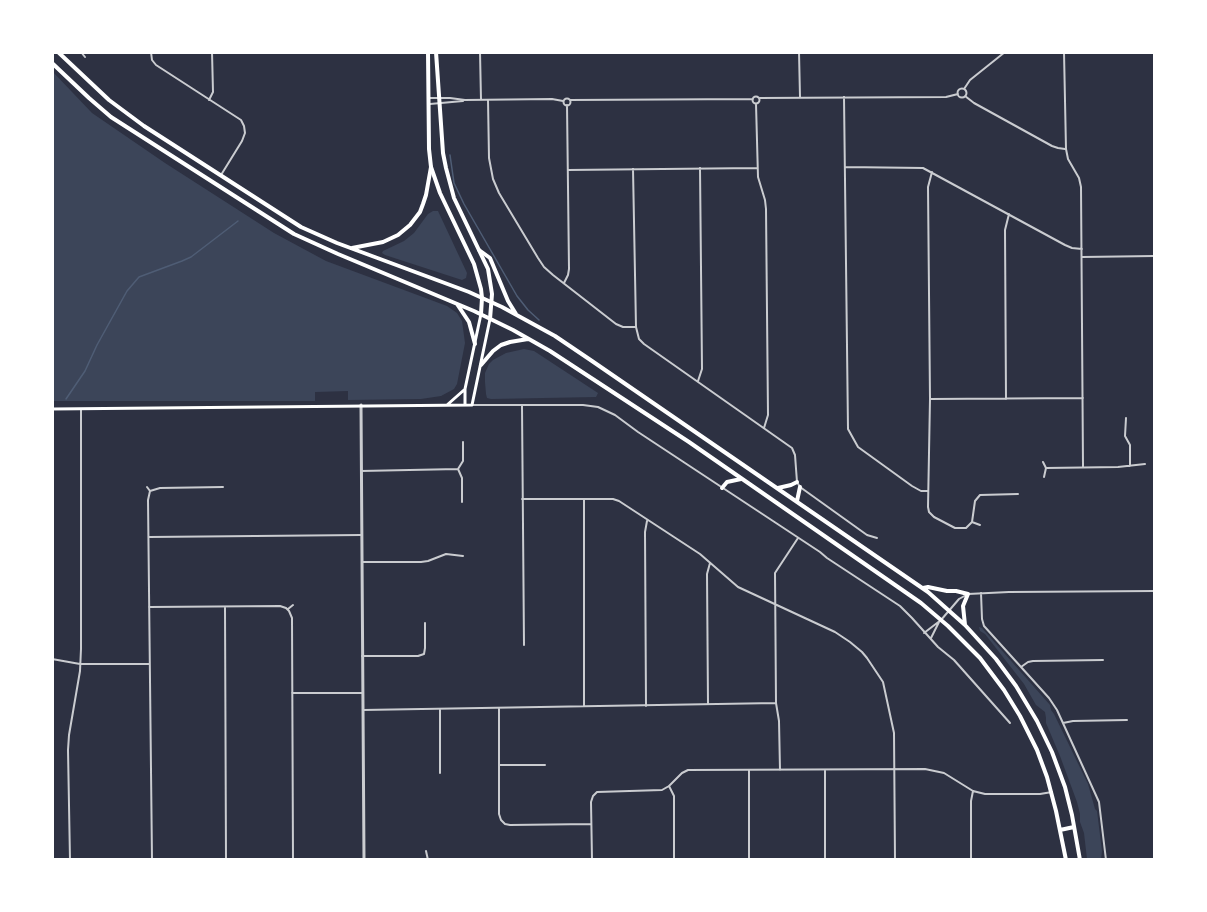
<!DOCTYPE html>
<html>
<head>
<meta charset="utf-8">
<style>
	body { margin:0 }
	#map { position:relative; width:1207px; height:912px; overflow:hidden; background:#2d3142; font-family:"Source Sans 3",sans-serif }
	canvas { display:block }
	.frame { position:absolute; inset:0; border:54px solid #fff; pointer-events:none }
</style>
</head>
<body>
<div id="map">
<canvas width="1207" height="912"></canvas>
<div class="frame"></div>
</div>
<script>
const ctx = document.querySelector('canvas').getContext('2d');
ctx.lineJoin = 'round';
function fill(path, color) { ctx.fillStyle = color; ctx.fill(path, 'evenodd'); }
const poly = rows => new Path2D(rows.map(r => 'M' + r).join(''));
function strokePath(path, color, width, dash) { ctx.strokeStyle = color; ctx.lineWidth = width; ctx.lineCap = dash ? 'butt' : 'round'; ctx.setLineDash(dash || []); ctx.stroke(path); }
const green = poly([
	[53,72,92,113,165,163,274,233,326,261,447,306,457,313,462,321,465,343,457,384,454,389,441,396,421,399,348,400,348,391,315,392,315,401,53,401],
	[433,211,438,211,467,273,466,278,462,280,385,255,382,253,383,251,404,241,414,233,428,214],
	[524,349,534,351,598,393,596,397,491,399,487,398,486,394,485,382,485,373,489,364,493,360,506,353],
	[979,627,982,628,1050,705,1051,710,1054,714,1088,784,1095,809,1097,811,1102,851,1101,859,1087,859,1084,833,1080,822,1080,814,1077,802,1060,756,1046,723,1046,718,1045,712,1036,705,1024,684,985,634,980,631]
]);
const stream = poly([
	[450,155,454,183,464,204,517,296,528,310,539,320],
	[66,399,85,371,97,345,127,291,139,277,182,261,191,257,238,221]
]);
const minor = poly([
	[81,52,85,57],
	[151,52,152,60,156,65,241,120,244,126,245,133,242,141,221,175],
	[480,52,481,100],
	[799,52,800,97],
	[1064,52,1066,149,1068,159,1079,178,1081,187,1083,467],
	'957.5 93a4.5 4.5 0 1 1 9 0a4.5 4.5 0 1 1-9 0Z',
	[964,89,970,80,1005,52],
	[965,96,974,103,1052,146,1058,148,1065,149],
	'752.5 100a3.5 3.5 0 1 1 7 0a3.5 3.5 0 1 1-7 0Z',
	[844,97,848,429,858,447,912,486,921,491,928,491],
	[429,98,450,98,465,100,552,99,563,101],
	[760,98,946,97,958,94],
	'563.5 102a3.5 3.5 0 1 1 7 0a3.5 3.5 0 1 1-7 0Z',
	[209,100,213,92,212,52],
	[488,100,489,158,493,179,499,193,538,258,544,267,553,275,616,324,623,327,636,327],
	[570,100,753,99],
	[430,104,463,101],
	[756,104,758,177,765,200,766,209,768,415,764,428],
	[845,167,923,168,1065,245,1072,248,1082,249],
	[633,169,636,327,639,339,644,344,792,448,795,455,797,482,800,487,867,535,877,538],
	[568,170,757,168],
	[932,172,928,187,930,399,928,507,929,512,934,517,955,528,966,528,972,522,980,525],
	[1082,257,1154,256],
	[564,283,568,275,569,269,567,105],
	[698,381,702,369,700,168],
	[930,399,1083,398],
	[1006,399,1005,230,1009,214],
	[472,405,583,405,598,407,615,415,638,432,820,552,827,558,900,606,912,618,938,647,954,660,1010,723],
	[522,406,524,645],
	[1126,418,1125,436,1130,445,1130,466],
	[1043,462,1046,468,1044,477],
	[1046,468,1118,467,1145,464],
	[361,471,458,469],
	[147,487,150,491,148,500,152,860],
	[150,491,160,488,223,487],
	[522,499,613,499,619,501,700,554,738,587,835,632,850,642,862,652,867,658,883,682,894,733,895,860],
	[584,499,584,706],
	[462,502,462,478,458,469,463,461,463,442],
	[972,522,975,501,980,495,1018,494],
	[149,537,361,535],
	[362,562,421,562,428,561,446,554,463,556],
	[981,593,982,619,984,626,1049,698,1057,710,1099,802,1106,860],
	[149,607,280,606,286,608,289,611,292,618,293,860],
	[225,607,226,860],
	[288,609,293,605],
	[924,633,941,620,959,599,968,594,1009,592,1154,591],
	[931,638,939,622],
	[362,656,418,656,424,654,425,648,425,623],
	[52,659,80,664,149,664],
	[1021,667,1028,662,1033,661,1103,660],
	[292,693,363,693],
	[708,704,707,574,710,563],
	[646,706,645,532,647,521],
	[499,709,499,814,501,820,505,824,510,825,591,824],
	[363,710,776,703],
	[440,710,440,773],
	[1063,723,1073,721,1127,720],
	[500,765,545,765],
	[749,770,749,860],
	[780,770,779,721,776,703,775,573,798,538],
	[825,770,825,860],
	[669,786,674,796,674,860],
	[426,851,428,860],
	[70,860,68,750,69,735,80,671,81,649,81,409],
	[592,860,591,802,593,796,597,792,662,790,669,786,682,773,688,770,925,769,944,773,973,791,985,794,1040,794,1052,792],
	[971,860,971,801,973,791]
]);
const tertiary = poly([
	[361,405,364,860]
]);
const secondary = poly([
	[447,405,464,390],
	[465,405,465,389,481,314],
	[52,409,472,405,490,319]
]);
const primary = poly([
	[428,52,429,149,431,167,440,193,474,264,481,289,482,298,481,314],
	[436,52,443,153,446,168,454,198,488,269,492,294,490,319]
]);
const trunk = poly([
	[58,52,109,100,144,126,301,227,337,243,469,292,502,307,555,336,592,361,928,592,965,625,996,659,1016,686,1037,721,1052,752,1065,787,1072,815,1080,860],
	[52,63,89,98,111,117,294,234,338,254,474,311,513,330,550,351,689,442,921,603,948,626,980,658,1004,690,1020,716,1037,750,1047,777,1056,811,1066,860],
	[352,248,383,242,398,235,410,225,420,212,423,204,426,195,431,167],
	[479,250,490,258,508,301,516,314],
	[457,304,469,322,475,344],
	[481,365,493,351,501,345,510,342,528,339],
	[722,488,727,482,741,479],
	[778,488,791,485,797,482],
	[797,501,800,487],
	[923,588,928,587,947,591,956,591,968,594,963,606,965,625],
	[1060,830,1074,827]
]);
fill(green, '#3c4559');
strokePath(stream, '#4f5d75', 1.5);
strokePath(minor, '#caccd0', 2);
strokePath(tertiary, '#caccd0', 3);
strokePath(secondary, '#fff', 3);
strokePath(primary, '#fff', 4);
strokePath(trunk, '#fff', 4);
</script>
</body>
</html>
